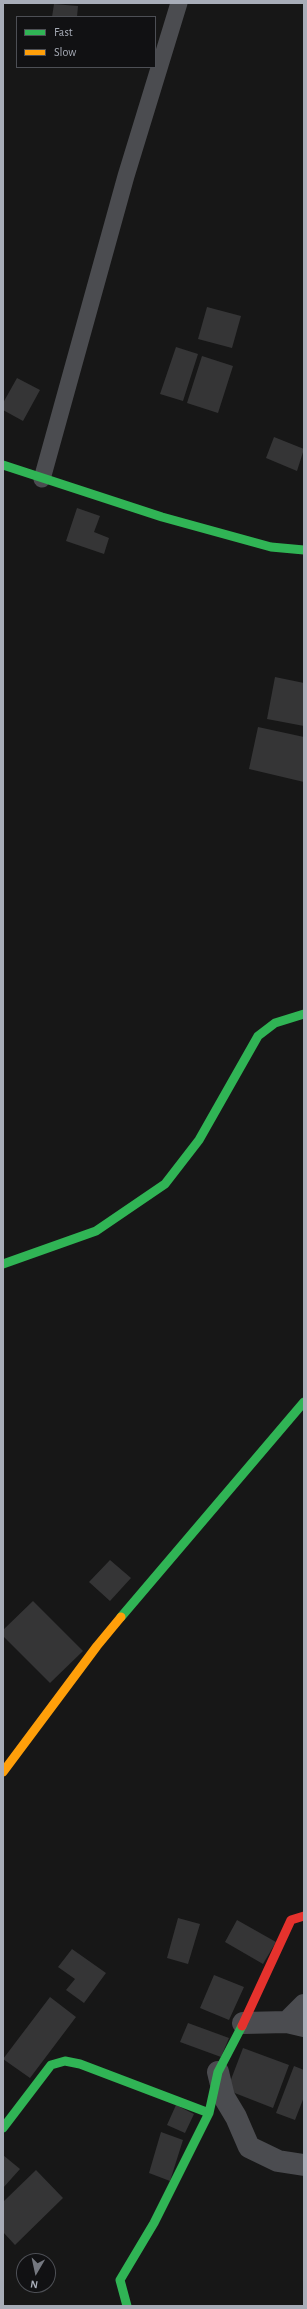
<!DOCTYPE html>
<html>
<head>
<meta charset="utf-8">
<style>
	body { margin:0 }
	#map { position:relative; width:307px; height:2309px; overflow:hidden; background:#171717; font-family:"Alegreya Sans",sans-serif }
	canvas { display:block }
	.frame { position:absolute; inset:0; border:4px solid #a8adb8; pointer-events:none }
	.legend { position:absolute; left:16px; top:16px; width:140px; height:52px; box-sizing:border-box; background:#111113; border:1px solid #4d4f55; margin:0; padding:5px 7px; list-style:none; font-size:12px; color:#a8adb8 }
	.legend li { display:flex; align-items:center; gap:8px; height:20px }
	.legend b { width:20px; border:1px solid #4d4f55 }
	.north { position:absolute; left:16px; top:2253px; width:40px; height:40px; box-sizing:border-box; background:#111113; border:1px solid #4d4f55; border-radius:50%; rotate:189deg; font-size:11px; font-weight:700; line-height:16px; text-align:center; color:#a8adb8 }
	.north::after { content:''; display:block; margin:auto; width:14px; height:18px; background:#757880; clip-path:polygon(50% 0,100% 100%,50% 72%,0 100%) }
</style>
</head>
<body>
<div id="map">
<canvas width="307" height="2309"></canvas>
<div class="frame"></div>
<ul class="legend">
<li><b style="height:5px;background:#30b455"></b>Fast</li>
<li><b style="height:5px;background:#ff9f0a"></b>Slow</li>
</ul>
<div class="north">N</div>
</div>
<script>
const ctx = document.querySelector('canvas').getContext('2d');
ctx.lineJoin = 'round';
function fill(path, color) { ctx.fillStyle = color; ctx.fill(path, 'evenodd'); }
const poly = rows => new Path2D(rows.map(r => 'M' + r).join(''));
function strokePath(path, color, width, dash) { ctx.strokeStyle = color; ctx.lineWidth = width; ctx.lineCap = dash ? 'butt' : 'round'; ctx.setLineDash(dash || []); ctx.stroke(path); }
const building = poly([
	[54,4,78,6,77,17,52,17],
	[207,307,241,316,232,348,198,339],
	[176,347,198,354,183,401,160,394],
	[202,356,233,366,218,413,187,403],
	[17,378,40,390,23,421,3,410,3,403],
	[274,437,304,449,297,471,266,458],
	[77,508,100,516,94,532,109,538,104,554,66,541],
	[275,677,304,683,304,726,267,719],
	[258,727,304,737,304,782,249,769],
	[110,1560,131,1578,110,1601,89,1582],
	[33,1601,83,1651,50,1683,3,1636,3,1630],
	[178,1918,200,1924,188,1964,167,1958],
	[237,1920,276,1942,263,1964,225,1942],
	[72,1949,106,1973,84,2003,66,1990,75,1979,58,1967],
	[214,1975,244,1987,229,2020,200,2008],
	[50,1997,76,2017,30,2078,3,2059],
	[188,2023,229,2038,221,2057,180,2042],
	[243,2048,289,2065,273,2108,227,2090],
	[294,2066,304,2070,304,2097,295,2120,276,2113],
	[176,2105,194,2114,185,2133,167,2125],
	[161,2132,183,2140,170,2181,149,2173],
	[3,2155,20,2169,3,2188],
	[36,2170,63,2198,15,2245,3,2232,3,2202]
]);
const lane = poly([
	[42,479,126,176,179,3]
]);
const street = poly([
	[287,2022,304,2005],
	[243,2023,287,2022,304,2026],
	[218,2072,224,2097,236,2117,249,2147,278,2161,304,2165]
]);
const fast = poly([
	[3,465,162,517,271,547,304,550],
	[3,1264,96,1231,165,1184,199,1140,258,1036,275,1023,304,1014],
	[121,1617,304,1402],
	[3,2128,51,2065,65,2061,80,2064,209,2113],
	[127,2306,120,2280,154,2223,209,2113,218,2072,242,2026]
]);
const slow = poly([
	[3,1772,97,1646,121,1617]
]);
const jam = poly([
	[242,2026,291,1920,304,1916]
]);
fill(building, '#353536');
strokePath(lane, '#4b4c50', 17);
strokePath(street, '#4b4c50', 22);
strokePath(fast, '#30b455', 9);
strokePath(slow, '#ff9f0a', 9);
strokePath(jam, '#e5322d', 9);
</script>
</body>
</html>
